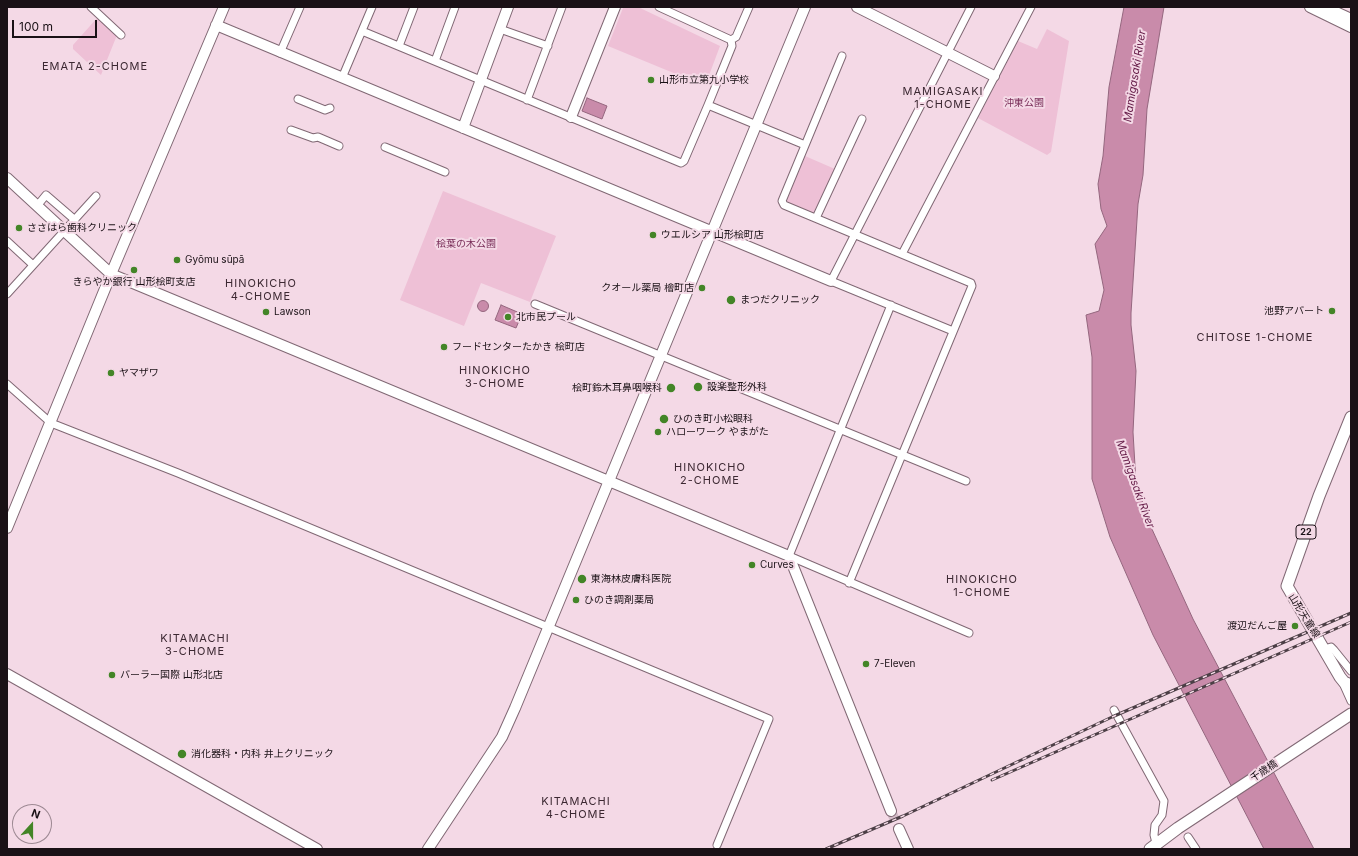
<!DOCTYPE html>
<html>
<head>
<meta charset="utf-8">
<style>
	body { margin:0 }
	#map { position:relative; width:1358px; height:856px; overflow:hidden; background:#f4d9e6; font-family:Inter,sans-serif }
	canvas { display:block }
	.frame { position:absolute; inset:0; border:8px solid #1a1116; pointer-events:none }
	.north { position:absolute; left:12px; top:804px; width:40px; height:40px; box-sizing:border-box; background:#f4d9e6; border:1px solid #9d8993; border-radius:50%; rotate:21deg; font-size:11px; font-weight:700; line-height:16px; text-align:center; color:#1a1116 }
	.north::after { content:''; display:block; margin:auto; width:14px; height:18px; background:#438527; clip-path:polygon(50% 0,100% 100%,50% 72%,0 100%) }
	.scale { position:absolute; left:12px; top:20px; width:85px; height:18px; box-sizing:border-box; border:2px solid #1a1116; border-top:0; padding-left:5px; font-size:12px; line-height:14px; white-space:nowrap; color:#1a1116; -webkit-text-stroke:3px #f4d9e6; paint-order:stroke }
</style>
</head>
<body>
<div id="map">
<canvas width="1358" height="856"></canvas>
<div class="frame"></div>
<div class="north">N</div>
<div class="scale">100 m</div>
</div>
<script>
const ctx = document.querySelector('canvas').getContext('2d');
ctx.lineJoin = 'round';
function fill(path, color) { ctx.fillStyle = color; ctx.fill(path, 'evenodd'); }
const poly = rows => new Path2D(rows.map(r => 'M' + r).join(''));
function strokePath(path, color, width, dash) { ctx.strokeStyle = color; ctx.lineWidth = width; ctx.lineCap = dash ? 'butt' : 'round'; ctx.setLineDash(dash || []); ctx.stroke(path); }
function write(font, color, halo, rows, align = 'center') {
  ctx.font = font + ' Inter,"Noto Sans JP",sans-serif'; ctx.lineWidth = 4; ctx.setLineDash([]); ctx.textBaseline = 'middle'; ctx.strokeStyle = halo; ctx.fillStyle = color; for (const [text, x, y, turn = 0] of rows) {
    ctx.save(); ctx.translate(x, y); ctx.rotate((+turn || 0) * Math.PI / 180); ctx.textAlign = isNaN(turn) ? turn : align; if (halo) ctx.strokeText(text, 0, 0); ctx.fillText(text, 0, 0); ctx.restore();
  }
}
const green = poly([
	[627,7,638,7,720,46,705,86,608,46,623,8],
	[98,17,117,35,101,75,73,49,73,45],
	[1047,29,1069,41,1051,152,1047,155,978,118,1018,41,1037,49],
	[805,156,835,169,815,214,786,202],
	[443,191,556,236,530,302,481,283,464,326,400,300]
]);
const water = poly([
	[1124,7,1164,7,1147,109,1143,175,1138,204,1131,313,1131,325,1136,371,1133,432,1136,483,1151,527,1193,619,1314,849,1264,849,1153,635,1110,537,1092,479,1092,357,1086,315,1099,311,1104,290,1095,244,1107,226,1101,209,1098,184,1103,156,1109,87,1124,7],
	[587,98,607,106,602,119,582,111,587,98],
	'477.5 306a5.5 5.5 0 1 1 11 0a5.5 5.5 0 1 1-11 0Z',
	[501,305,522,314,516,328,495,320,501,305]
]);
const secondaryTunnel = poly([
	[891,811,899,829]
]);
const street = poly([
	[91,7,121,35],
	[500,29,548,46],
	[362,31,681,163,684,161,708,105,732,46,731,40,659,7],
	[731,40,736,37,749,7],
	[399,46,414,7],
	[280,53,300,7],
	[842,56,782,201,784,205,971,283,972,286,849,583],
	[435,61,455,7],
	[342,78,372,7],
	[298,99,325,110,330,108],
	[527,100,562,7],
	[708,105,805,145],
	[291,130,313,138,318,137,339,146],
	[385,147,445,172],
	[37,206,46,195,75,220],
	[816,218,862,119],
	[7,241,33,265],
	[902,254,1031,7],
	[7,294,96,196],
	[535,304,966,481],
	[891,305,789,556,969,633],
	[953,331,831,281,971,7],
	[7,384,51,423,178,473,769,719,717,845],
	[1324,649,1331,647,1334,650,1351,671],
	[1342,681,1351,701],
	[1114,710,1164,801,1162,815,1155,825,1154,835,1156,843],
	[1188,837,1196,849]
]);
const secondary = poly([
	[857,7,994,76],
	[1310,7,1351,27],
	[1325,7,1351,19],
	[216,25,831,281],
	[571,117,615,7],
	[463,128,508,7],
	[7,178,111,274,789,556,891,811],
	[7,528,111,274,224,7],
	[7,674,317,849],
	[899,829,908,849],
	[428,849,502,737,515,708,805,7]
]);
const primary = poly([
	[1351,417,1319,496,1287,586,1340,677,1344,682,1351,685],
	[1150,849,1178,828,1351,714]
]);
const rail = poly([
	[992,780,1351,622],
	[826,849,903,816,1112,717,1351,613]
]);
const markers = [
	[651,80,4,"#438527"],
	[19,228,4,"#438527"],
	[653,235,4,"#438527"],
	[177,260,4,"#438527"],
	[134,270,4,"#438527"],
	[702,288,4,"#438527"],
	[731,300,5,"#438527"],
	[1332,311,4,"#438527"],
	[266,312,4,"#438527"],
	[508,317,4,"#438527"],
	[444,347,4,"#438527"],
	[111,373,4,"#438527"],
	[698,387,5,"#438527"],
	[671,388,5,"#438527"],
	[664,419,5,"#438527"],
	[658,432,4,"#438527"],
	[752,565,4,"#438527"],
	[582,579,5,"#438527"],
	[576,600,4,"#438527"],
	[1295,626,4,"#438527"],
	[866,664,4,"#438527"],
	[112,675,4,"#438527"],
	[182,754,5,"#438527"]
];
const shields = [
	[1306,532,20]
];
const shieldNames = [
	["22",1306,532]
];
const poiNames = [
	["山形市立第九小学校",659,80],
	["ささはら歯科クリニック",27,228],
	["ウエルシア 山形桧町店",661,235],
	["Gyōmu sūpā",185,260],
	["きらやか銀行 山形桧町支店",134,282,"center"],
	["クオール薬局 檜町店",694,288,"right"],
	["まつだクリニック",740,300],
	["池野アパート",1324,311,"right"],
	["Lawson",274,312],
	["北市民プール",516,317],
	["フードセンターたかき 桧町店",452,347],
	["ヤマザワ",119,373],
	["設楽整形外科",707,387],
	["桧町鈴木耳鼻咽喉科",662,388,"right"],
	["ひのき町小松眼科",673,419],
	["ハローワーク やまがた",666,432],
	["Curves",760,565],
	["東海林皮膚科医院",591,579],
	["ひのき調剤薬局",584,600],
	["渡辺だんご屋",1287,626,"right"],
	["7-Eleven",874,664],
	["パーラー国際 山形北店",120,675],
	["消化器科・内科 井上クリニック",191,754]
];
const parkNames = [
	["沖東公園",1024,103],
	["桧葉の木公園",466,244]
];
const streetNames = [
	["山形天童線",1304,616,58],
	["千歳橋",1264,771,-33]
];
const neighbourhoodNames = [
	["EMATA 2-CHOME",95,67],
	["MAMIGASAKI",943,92],
	["1-CHOME",943,105],
	["HINOKICHO",261,284],
	["4-CHOME",261,297],
	["CHITOSE 1-CHOME",1255,338],
	["HINOKICHO",495,371],
	["3-CHOME",495,384],
	["HINOKICHO",710,468],
	["2-CHOME",710,481],
	["HINOKICHO",982,580],
	["1-CHOME",982,593],
	["KITAMACHI",195,639],
	["3-CHOME",195,652],
	["KITAMACHI",576,802],
	["4-CHOME",576,815]
];
const waterNames = [
	["Mamigasaki River",1135,76,-81],
	["Mamigasaki River",1135,484,70]
];
fill(green, '#eec0d6');
fill(water, '#c98baa');
strokePath(water, '#94667e', 1);
strokePath(secondaryTunnel, '#d3bbc7', 10, [10, 5]);
strokePath(street, '#806874', 9);
strokePath(secondary, '#806874', 12);
strokePath(primary, '#806874', 13);
strokePath(street, '#fff', 7);
strokePath(secondary, '#fff', 10);
strokePath(primary, '#fff', 11);
strokePath(rail, '#4c3f46', 3);
strokePath(rail, '#f4d9e6', 1.5, [4.5]);
for (const [x, y, r, color] of markers) { const dot = new Path2D(); dot.arc(x, y, r, 0, 2 * Math.PI); ctx.fillStyle = color; ctx.fill(dot); strokePath(dot, '#f4d9e6', 1.5); }
for (const [x, y, w] of shields) { const box = new Path2D(); box.roundRect(x - w / 2, y - 7, w, 14, 3); ctx.fillStyle = '#f4d9e6'; ctx.fill(box); strokePath(box, '#1a1116', 1); }
write('bold 9px', '#1a1116', null, shieldNames);
write('10px', '#1a1116', '#f4d9e6', poiNames, 'left');
write('10px', '#792e59', '#f4d9e6', parkNames);
write('10px', '#1a1116', '#f4d9e6', streetNames);
ctx.letterSpacing = '1px';
write('11px', '#3c2832', '#f4d9e6', neighbourhoodNames);
ctx.letterSpacing = '0px';
write('italic 11px', '#641b47', '#f4d9e6', waterNames);
</script>
</body>
</html>
